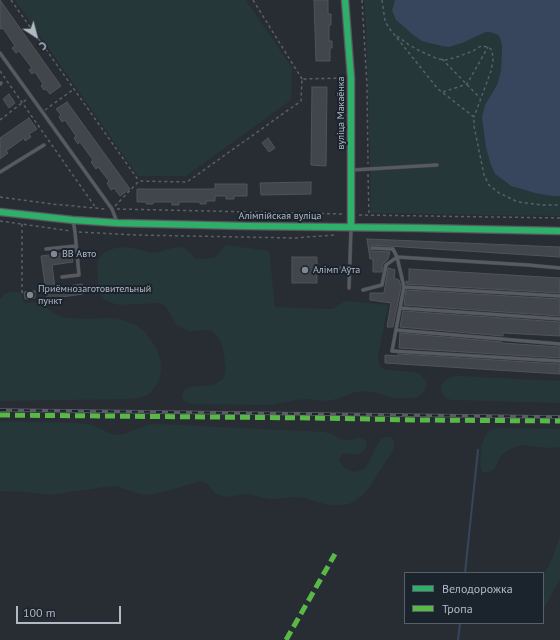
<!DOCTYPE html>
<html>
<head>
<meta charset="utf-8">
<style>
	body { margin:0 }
	#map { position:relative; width:560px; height:640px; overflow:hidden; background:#282d33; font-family:"PT Sans",sans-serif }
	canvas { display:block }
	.legend { position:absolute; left:404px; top:572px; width:140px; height:52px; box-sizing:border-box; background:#1b232d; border:1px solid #575f69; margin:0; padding:5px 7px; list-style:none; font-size:12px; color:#b1b9c4 }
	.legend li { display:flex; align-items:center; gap:8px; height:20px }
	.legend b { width:20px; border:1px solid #575f69 }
	.north { position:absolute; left:16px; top:16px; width:40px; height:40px; -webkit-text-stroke:3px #1b232d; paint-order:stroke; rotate:144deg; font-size:11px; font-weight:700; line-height:16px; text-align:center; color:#b1b9c4 }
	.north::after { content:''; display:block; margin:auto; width:14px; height:18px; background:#b1b9c4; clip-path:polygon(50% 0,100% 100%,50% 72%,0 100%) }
	.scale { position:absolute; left:16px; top:606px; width:105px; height:18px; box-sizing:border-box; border:2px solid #b1b9c4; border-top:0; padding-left:5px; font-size:12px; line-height:14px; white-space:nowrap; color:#b1b9c4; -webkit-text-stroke:3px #1b232d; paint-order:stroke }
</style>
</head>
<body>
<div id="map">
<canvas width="560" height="640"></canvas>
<ul class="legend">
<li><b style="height:5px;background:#2db169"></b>Велодорожка</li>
<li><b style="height:5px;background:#58b947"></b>Тропа</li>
</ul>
<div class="north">С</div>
<div class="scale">100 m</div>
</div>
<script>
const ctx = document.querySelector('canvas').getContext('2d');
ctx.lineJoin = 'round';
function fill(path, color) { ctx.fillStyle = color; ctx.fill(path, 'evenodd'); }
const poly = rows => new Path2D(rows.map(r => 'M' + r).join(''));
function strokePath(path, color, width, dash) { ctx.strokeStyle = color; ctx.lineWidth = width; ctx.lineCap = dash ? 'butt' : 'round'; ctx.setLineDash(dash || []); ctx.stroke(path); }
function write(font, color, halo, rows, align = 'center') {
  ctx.font = font + ' "PT Sans",sans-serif'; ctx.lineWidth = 4; ctx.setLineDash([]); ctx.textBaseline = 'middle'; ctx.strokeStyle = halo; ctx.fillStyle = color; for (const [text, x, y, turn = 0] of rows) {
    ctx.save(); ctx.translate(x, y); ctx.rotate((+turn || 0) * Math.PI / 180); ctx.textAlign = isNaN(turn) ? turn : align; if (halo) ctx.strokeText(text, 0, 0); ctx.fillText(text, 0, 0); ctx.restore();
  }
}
const green = poly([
	[15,0,246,0,292,68,291,100,186,176,138,176],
	[364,0,395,0,392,7,393,13,398,22,412,34,423,41,436,45,449,47,456,45,486,32,490,32,498,35,500,38,502,46,501,71,497,85,485,106,483,112,486,148,495,174,507,184,521,189,552,196,560,196,560,216,371,213,370,151,366,23],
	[226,245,269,251,275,307,333,309,345,301,388,305,378,357,378,362,380,366,384,369,389,370,414,372,420,374,426,381,427,385,425,390,422,394,417,397,410,398,393,398,377,393,363,391,355,392,340,398,332,400,324,401,307,399,296,400,271,405,193,404,188,403,184,400,182,396,183,392,186,389,190,387,214,385,223,379,225,375,226,369,223,348,221,342,218,337,213,332,207,330,189,331,178,326,175,323,167,308,164,305,159,303,119,305,109,302,104,299,101,295,99,290,97,264,99,259,102,254,112,249,121,247,132,248,152,253,159,252,172,248,178,247,184,248,189,252,196,259,204,259,216,257],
	[10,292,16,292,21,293,24,303,37,302,42,305,54,313,62,317,72,318,85,319,116,318,126,321,136,325,145,332,151,340,157,350,161,362,161,371,159,380,155,387,148,395,139,398,127,399,0,401,0,299,5,294],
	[458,376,560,381,560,403,453,400,447,399,443,395,441,391,441,386,445,381,449,378],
	[0,421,77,423,88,424,97,427,109,433,116,435,123,434,148,425,158,424,325,432,334,435,341,439,350,440,360,438,363,439,366,441,367,443,366,447,364,451,359,454,355,455,347,453,343,454,340,457,339,460,342,466,346,469,354,472,362,470,366,467,378,444,381,439,386,437,390,437,392,438,394,441,394,445,393,450,369,488,363,495,349,504,340,505,329,505,321,503,305,498,291,497,276,499,269,499,248,494,226,497,219,495,214,492,206,483,200,481,181,487,154,494,145,495,136,493,120,487,112,486,50,495,26,492,0,491],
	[500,428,560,429,560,447,546,448,526,445,518,446,510,449,504,453,500,457,495,468,491,471,487,472,483,472,481,469,480,464,482,444,485,437,488,432,494,429],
	[560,536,560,579,543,610,543,575,548,567,553,556]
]);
const water = poly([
	[395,0,560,0,560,196,552,196,535,193,511,186,495,174,491,165,486,148,482,117,485,105,497,85,501,71,502,46,500,38,498,35,490,32,486,32,462,43,449,47,442,46,429,43,422,41,412,34,396,20,392,10]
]);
const stream = poly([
	[465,573,478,450],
	[458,640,460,623]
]);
const building = poly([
	[0,0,61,86,50,94,46,89,44,90,41,86,43,84,35,72,32,74,29,70,32,68,19,51,16,53,12,48,15,46,3,28,0,29,0,0],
	[314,0,328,0,328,14,331,14,331,25,329,25,329,41,332,41,332,48,330,48,330,61,316,61,314,0],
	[312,87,327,87,326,166,311,165,312,87],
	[9,94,15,103,9,108,3,99,9,94],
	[67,102,130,189,120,196,114,188,111,190,107,183,109,181,98,167,96,169,91,162,93,160,80,142,78,144,74,138,76,136,65,120,62,122,59,117,61,115,56,109,67,102],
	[29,118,37,129,29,134,31,137,25,141,24,138,6,151,8,153,0,159,0,138,29,118],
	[268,138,275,148,269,152,262,143,268,138],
	[311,182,311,194,261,195,260,183,311,182],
	[215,184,247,184,247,196,234,196,234,199,226,199,226,196,215,196,215,201,206,201,206,204,200,204,200,202,179,202,179,205,172,205,172,202,153,202,153,204,146,204,147,202,137,202,137,189,215,189,215,184],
	[367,239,560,247,560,257,372,245,370,246,369,247,371,251,390,252,388,259,383,264,382,272,373,272,373,259,370,259,367,239],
	[71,252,73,262,52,265,55,288,82,284,83,294,47,299,41,256,71,252],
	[292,257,317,257,317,283,292,283,292,257],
	[388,268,395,270,394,278,399,280,401,287,393,327,387,327,391,303,370,300,370,293,384,293,388,268],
	[409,269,560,278,560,293,406,284,406,281,409,282,409,269],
	[406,290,560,299,560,316,404,305,406,290],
	[35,291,35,298,25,299,24,292,35,291],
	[403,311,560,322,560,336,503,333,503,336,400,327,403,311],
	[400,333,502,342,502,343,560,347,560,358,399,348,400,333],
	[398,354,560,364,560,374,385,363,385,355,398,356,398,354]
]);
const path = poly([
	[11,0,139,181],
	[253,0,302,79],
	[362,0,367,85,368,164],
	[382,0,385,21,389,28,405,48,438,89,474,117,474,126,484,175,489,185,499,193,518,202,542,205,560,205],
	[397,36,409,45,420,51,438,59,446,60,457,57,473,51,481,46,488,47,492,50,493,60,491,71,474,117],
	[442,59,480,98],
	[0,71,96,208],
	[443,92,467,84,488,47],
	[45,110,74,89],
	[0,120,27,99],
	[368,174,369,214],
	[0,197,52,204,105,209],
	[115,206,139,181,187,182,301,101,302,79,343,78],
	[117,209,343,214],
	[359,215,560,218],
	[0,221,71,231],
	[22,224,22,293],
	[79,232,136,235,294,238,335,235]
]);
const lane = poly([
	[0,53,112,209,117,222],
	[0,84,1,83],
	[352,170,437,165],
	[0,172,44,145],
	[372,248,393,249,397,257,404,287,392,351,560,361],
	[46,249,76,246],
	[324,269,349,268],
	[62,277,79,275,75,232,73,220],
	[404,287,560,296],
	[349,288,351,229],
	[363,290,382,285,386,265,397,257,528,265,560,268],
	[400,308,560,319],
	[396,330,560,344]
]);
const secondary = poly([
	[345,0,351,78,351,227],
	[0,212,73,220,118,223,246,226,419,228,560,231]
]);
const rail = poly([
	[0,410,560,417]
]);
const quiet = poly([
	[0,415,316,418,418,420,560,421],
	[286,640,335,554]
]);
const cycleway = poly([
	[345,0,351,78,351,227],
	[0,212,73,220,118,223,246,226,419,228,560,231]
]);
const markers = [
	[54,254,4,"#818891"],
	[305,270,4,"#818891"],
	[30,295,4,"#818891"]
];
const streetNames = [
	["вуліца Макаёнка",341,113,-90],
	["Алімпійская вуліца",280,216]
];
const poiNames = [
	["ВВ Авто",62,254],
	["Алімп Аўта",313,270],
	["Приёмнозаготовительный",38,289],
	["пункт",38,301]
];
fill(green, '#263739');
fill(water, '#37465c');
strokePath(stream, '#37465c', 2);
fill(building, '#42464b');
strokePath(building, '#4f545b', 1);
strokePath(lane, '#46494e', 4);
strokePath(secondary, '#46494e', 9);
strokePath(path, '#5b6065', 1.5, [3, 3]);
strokePath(lane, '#575b61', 3);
strokePath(secondary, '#5b5f66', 8);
strokePath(rail, '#5b5f65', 3.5);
strokePath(rail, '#1b232d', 2, [6]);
strokePath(quiet, '#58b947', 5, [10, 5]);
strokePath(cycleway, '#2db169', 6);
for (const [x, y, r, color] of markers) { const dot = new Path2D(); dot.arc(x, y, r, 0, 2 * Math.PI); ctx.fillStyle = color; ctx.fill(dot); strokePath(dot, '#1b232d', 1.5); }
write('10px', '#b1b9c4', '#1b232d', streetNames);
write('10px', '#b1b9c4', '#1b232d', poiNames, 'left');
</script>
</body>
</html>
